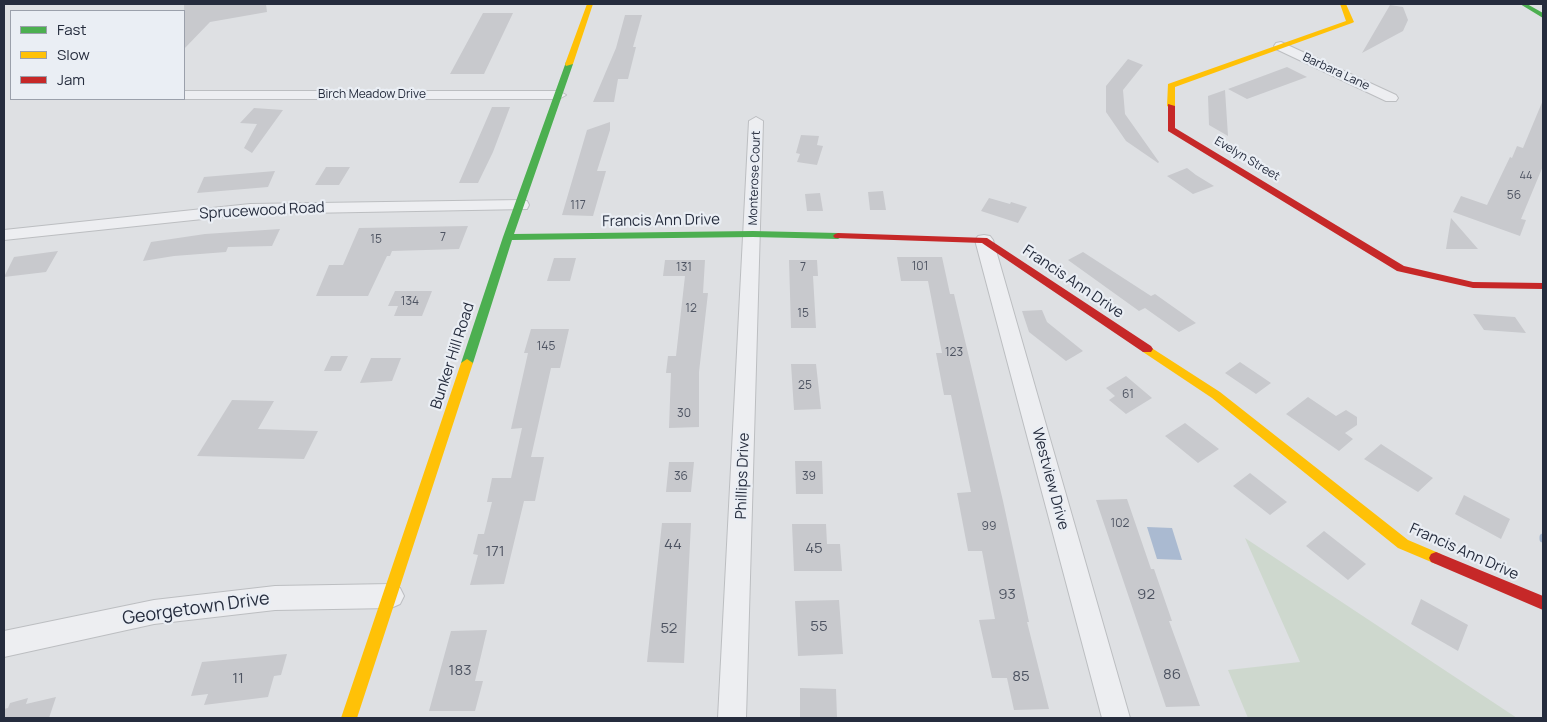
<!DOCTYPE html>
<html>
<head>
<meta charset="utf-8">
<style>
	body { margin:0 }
	#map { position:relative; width:1547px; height:722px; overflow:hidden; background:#dee0e3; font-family:Manrope,sans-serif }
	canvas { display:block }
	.frame { position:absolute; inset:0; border:5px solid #252c3d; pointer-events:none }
	.legend { position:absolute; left:10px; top:10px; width:175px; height:90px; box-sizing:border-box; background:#eaeef4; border:1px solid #9ba0ab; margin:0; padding:6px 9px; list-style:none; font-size:15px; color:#252c3d }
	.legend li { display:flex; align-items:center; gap:10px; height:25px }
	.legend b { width:25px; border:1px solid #9ba0ab }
</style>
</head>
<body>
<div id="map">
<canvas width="1547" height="722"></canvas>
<div class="frame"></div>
<ul class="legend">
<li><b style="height:6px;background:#4caf50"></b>Fast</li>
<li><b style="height:6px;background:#ffc107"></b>Slow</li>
<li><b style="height:6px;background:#c62828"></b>Jam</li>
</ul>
</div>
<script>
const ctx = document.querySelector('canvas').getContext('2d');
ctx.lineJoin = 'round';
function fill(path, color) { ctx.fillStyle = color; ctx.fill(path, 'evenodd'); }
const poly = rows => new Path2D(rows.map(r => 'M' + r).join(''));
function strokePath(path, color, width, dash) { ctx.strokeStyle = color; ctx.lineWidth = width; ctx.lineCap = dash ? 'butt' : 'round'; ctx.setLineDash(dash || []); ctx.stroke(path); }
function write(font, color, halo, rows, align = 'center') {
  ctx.font = font + ' Manrope,sans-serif'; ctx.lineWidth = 4.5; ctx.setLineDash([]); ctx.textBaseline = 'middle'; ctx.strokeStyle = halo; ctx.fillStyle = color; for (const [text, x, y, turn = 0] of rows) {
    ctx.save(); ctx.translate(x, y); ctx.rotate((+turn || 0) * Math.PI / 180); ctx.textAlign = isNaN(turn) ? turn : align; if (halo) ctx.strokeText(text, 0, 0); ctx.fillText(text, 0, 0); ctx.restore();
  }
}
const green = poly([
	[1245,538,1517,718,1248,718,1228,670,1300,662]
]);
const water = poly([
	[1147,527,1172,528,1182,560,1157,559]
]);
const stream = poly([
	[1543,537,1543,539]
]);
const building = poly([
	[184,4,266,4,267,12,210,22,184,49],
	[1390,5,1403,7,1408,20,1403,31,1362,53],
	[483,13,513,13,484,74,450,74],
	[625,15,642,15,633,47,636,47,628,79,618,79,614,102,593,102,616,48],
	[1128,59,1143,65,1123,90,1125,114,1159,162,1158,163,1126,141,1106,112,1106,86],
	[1287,67,1307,77,1247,99,1228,89],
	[1225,90,1228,136,1209,125,1208,96],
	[1543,100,1543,166,1521,219,1526,220,1520,236,1453,212,1461,196,1487,205,1510,157,1512,158,1517,146,1523,148],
	[492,107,510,107,493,152,478,183,459,183],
	[254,108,283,110,252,153,244,148,257,124,240,123],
	[610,122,610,130,597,171,606,171,593,216,562,215,587,130],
	[801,135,819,136,817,145,823,146,817,165,797,162,800,154,796,153],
	[326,167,350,167,339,185,315,185],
	[1187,168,1196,175,1214,186,1193,194,1167,176],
	[275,171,268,187,197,193,204,177],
	[883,191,886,210,870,210,868,192],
	[820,193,823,211,807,211,805,194],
	[989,198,1010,204,1011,202,1027,207,1018,223,981,211],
	[1451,218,1478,249,1446,249],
	[468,226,459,249,392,251,390,256,387,256,368,296,316,296,329,265,343,265,359,228],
	[280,229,272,246,228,247,226,252,174,256,143,261,151,242,205,234],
	[58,251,46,272,4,277,14,257],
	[1083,252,1151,296,1155,294,1196,323,1179,332,1145,308,1139,311,1068,260],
	[897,257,942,257,950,294,954,294,1003,501,1029,622,1027,622,1049,709,1014,710,1007,678,992,678,979,620,995,619,982,551,968,551,957,493,971,492,951,395,944,395,936,353,942,353,928,281,901,281],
	[554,258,576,258,570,281,547,281],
	[665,260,705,260,703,293,708,293,699,372,699,427,669,428,671,373,666,373,668,356,676,356,685,276,663,276],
	[789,260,817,260,818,276,813,276,816,328,791,328],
	[395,291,432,291,422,316,394,316,398,306,388,306],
	[1042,310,1047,322,1083,351,1066,361,1029,332,1022,311],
	[1473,314,1515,317,1526,333,1484,330],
	[531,329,569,329,560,368,551,368,531,457,544,457,535,501,524,501,504,584,470,585,478,555,473,554,478,534,484,534,492,502,487,502,492,478,511,478,522,428,511,429,528,353,524,353],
	[331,356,348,356,341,371,324,371],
	[371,358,401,358,392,381,360,383],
	[1240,362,1271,383,1256,394,1225,373],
	[791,364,816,364,821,409,794,410],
	[1126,376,1152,398,1126,414,1109,400,1115,396,1106,388],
	[1308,397,1336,416,1346,410,1357,417,1357,425,1345,433,1353,439,1339,451,1286,414],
	[232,400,274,401,258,429,318,431,304,459,197,456],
	[1185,423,1219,449,1198,463,1165,436],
	[1381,444,1433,478,1418,492,1364,459],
	[795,461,822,461,823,494,796,494],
	[669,462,694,462,691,492,666,492],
	[1250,473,1287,502,1270,515,1233,486],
	[1464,495,1510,519,1501,539,1455,514],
	[1127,499,1151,569,1154,569,1172,621,1169,621,1200,706,1166,707,1096,500],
	[662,523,691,523,684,663,647,662],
	[792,524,826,524,827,544,840,544,842,571,794,571],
	[1324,531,1366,564,1348,580,1306,546],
	[1421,599,1468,625,1458,651,1411,624],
	[839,600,843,654,798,656,795,601],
	[487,630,475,681,483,681,475,711,429,711,451,631],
	[287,654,281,675,274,676,268,697,204,705,208,694,191,696,202,662],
	[800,688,836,689,837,718,800,718],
	[56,697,49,718,4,718,4,709,8,708,10,703,28,698,26,704]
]);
const street = poly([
	[1281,42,1396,95,1398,98,1396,101,1386,101,1276,49,1274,46,1276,43,1281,42],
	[184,91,559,91,566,95,559,99,182,99,184,91],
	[756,117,763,121,746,718,718,718,749,121,756,117],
	[521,200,527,201,529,205,527,209,250,214,4,240,4,230,250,204,521,200],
	[984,235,990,236,993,240,1130,718,1102,718,975,240,978,236,984,235],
	[391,584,400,588,404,596,400,604,391,608,275,610,154,624,4,657,4,631,154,600,275,586,391,584]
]);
const fast = poly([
	[1520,4,1527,4,1543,13,1543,18,1520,4],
	[566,62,573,64,514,234,753,231,838,233,843,236,838,239,753,237,512,240,473,363,471,366,463,366,461,363,503,237,566,62]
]);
const slow = poly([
	[587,4,593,4,573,64,566,66,565,64,587,4],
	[1340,4,1346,4,1354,22,1352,23,1175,87,1175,106,1171,108,1167,106,1168,84,1346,21,1340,4],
	[1147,345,1220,392,1408,540,1441,554,1443,558,1441,562,1436,564,1398,548,1212,398,1143,352,1141,349,1143,346,1147,345],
	[467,359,473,363,357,718,341,718,461,363,467,359]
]);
const jam = poly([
	[1168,104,1175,106,1175,128,1404,266,1473,282,1543,283,1543,289,1473,288,1397,271,1168,131,1168,104],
	[838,233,987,238,1151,346,1153,349,1151,352,1143,352,982,243,835,238,833,236,835,234,838,233],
	[1436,552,1543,596,1543,610,1431,562,1429,558,1431,554,1436,552]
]);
const farNumbernames = [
	["44",1526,176]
];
const farStreetnames = [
	["Barbara Lane",1336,72,25],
	["Birch Meadow Drive",372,95],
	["Evelyn Street",1247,159,31],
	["Monterose Court",755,178,-88]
];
const numberNames = [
	["56",1514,196],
	["117",578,206],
	["7",443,238],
	["15",376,240],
	["101",920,267],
	["131",684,268],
	["7",803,268],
	["134",410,302],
	["12",691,309],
	["15",803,314],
	["145",546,347],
	["123",954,353],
	["25",805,386],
	["61",1128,395],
	["30",684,414],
	["36",681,477],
	["39",809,477],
	["102",1120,524],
	["99",989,527]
];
const streetNames = [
	["Sprucewood Road",262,211,-3],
	["Francis Ann Drive",661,221,-1],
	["Francis Ann Drive",1073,282,34],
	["Bunker Hill Road",453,356,-72],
	["Phillips Drive",743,476,-88],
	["Westview Drive",1050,479,75],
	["Francis Ann Drive",1464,552,24]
];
const nearNumbernames = [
	["44",673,545],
	["45",814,549],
	["171",495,552],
	["93",1007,595],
	["92",1146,595],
	["55",819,627],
	["52",669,629],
	["183",460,671],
	["86",1172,675],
	["85",1021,677],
	["11",238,679]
];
const nearStreetnames = [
	["Georgetown Drive",196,609,-8]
];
fill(green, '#ced8ce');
fill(water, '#aabad1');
strokePath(stream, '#aabad1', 7);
fill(building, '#c8c9cd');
strokePath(street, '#bcbec1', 2);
fill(street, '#edeef1');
fill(fast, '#4caf50');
fill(slow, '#ffc107');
fill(jam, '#c62828');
write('11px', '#4e5462', null, farNumbernames);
write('12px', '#252c3d', '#eaeef4', farStreetnames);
write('12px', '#4e5462', null, numberNames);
write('15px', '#252c3d', '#eaeef4', streetNames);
write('15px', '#4e5462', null, nearNumbernames);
write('18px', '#252c3d', '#eaeef4', nearStreetnames);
</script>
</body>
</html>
